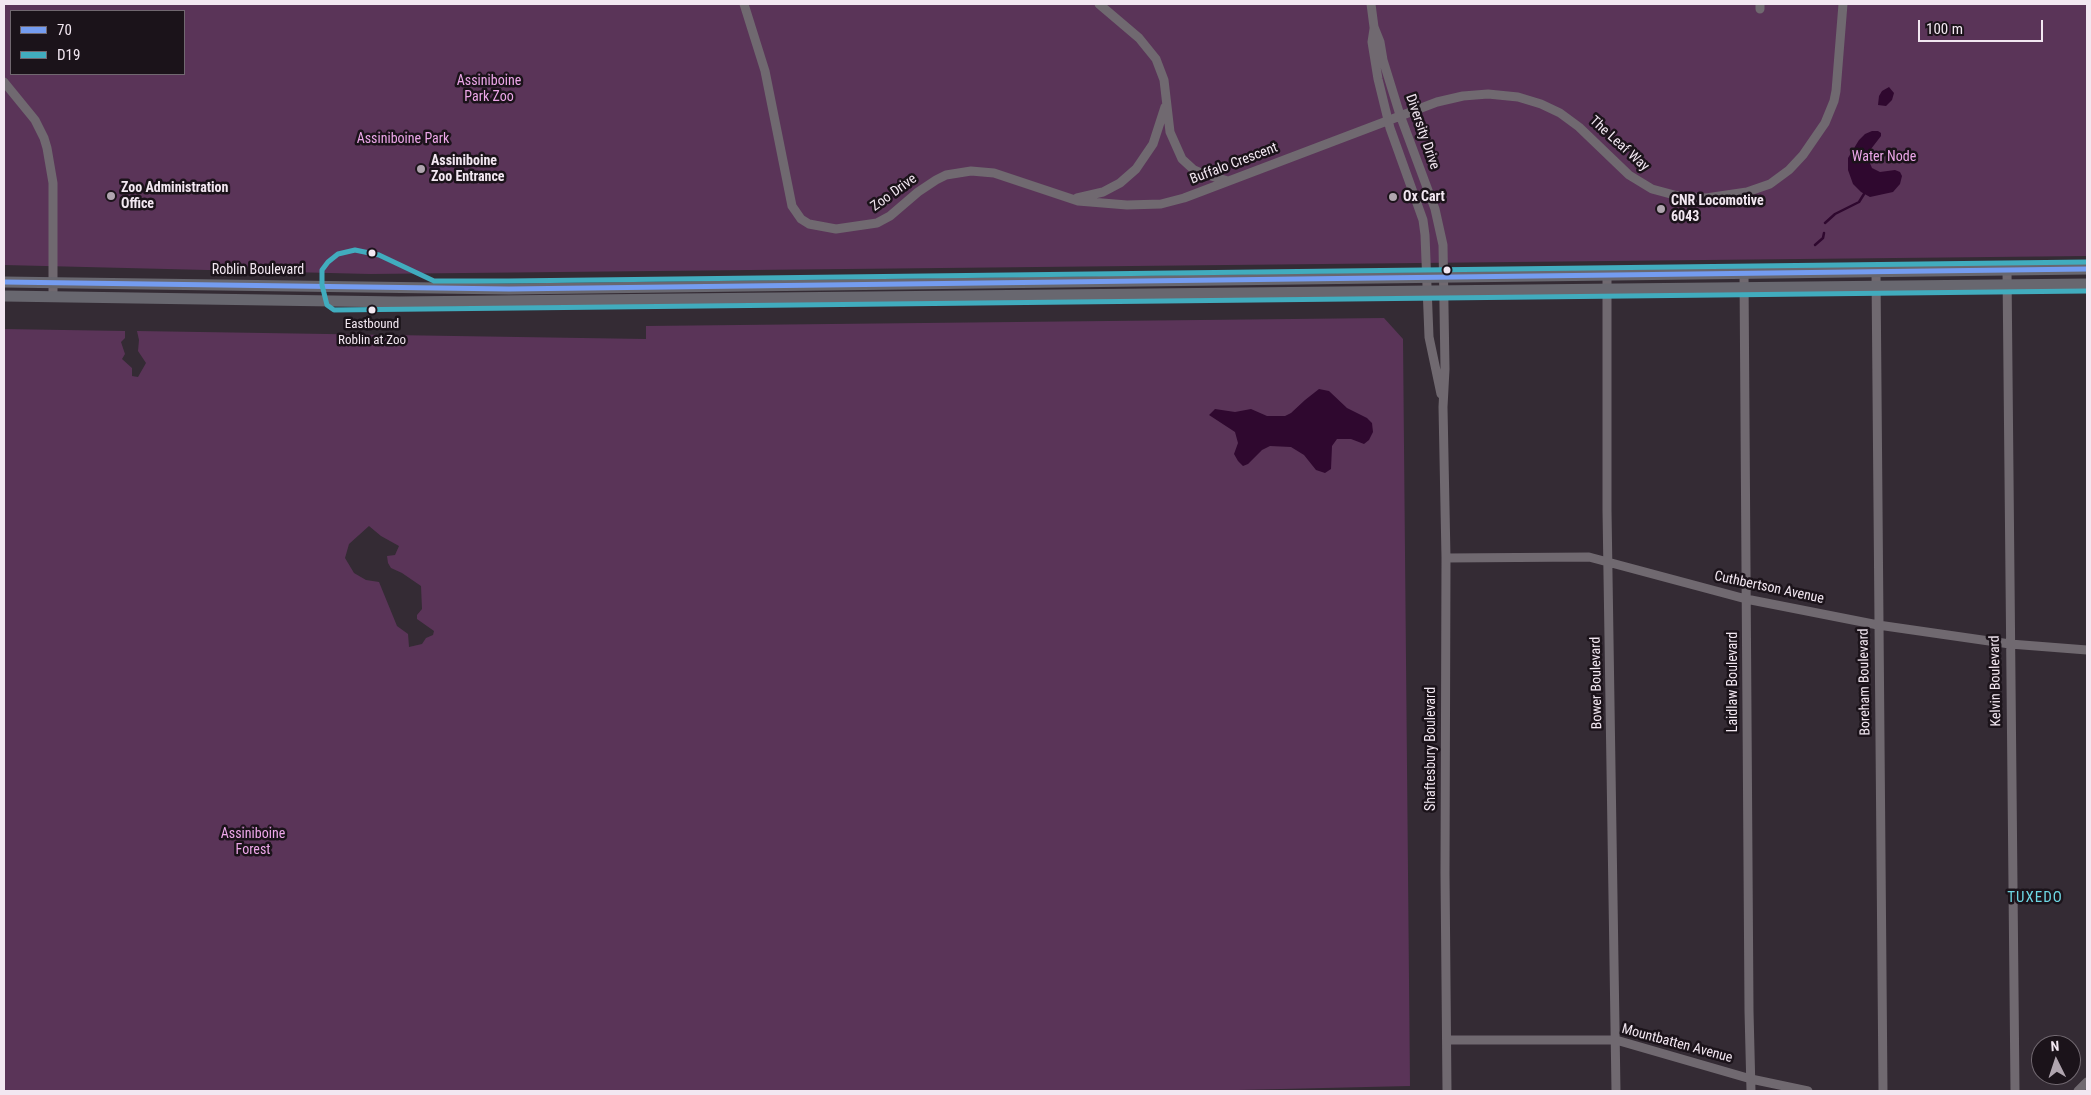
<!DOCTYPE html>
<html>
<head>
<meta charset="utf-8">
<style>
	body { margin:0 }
	#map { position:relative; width:2091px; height:1095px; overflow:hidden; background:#342b34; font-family:"Roboto Condensed",sans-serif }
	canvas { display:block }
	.frame { position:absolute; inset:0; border:5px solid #f2e7f1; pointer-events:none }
	.legend { position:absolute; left:10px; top:10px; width:175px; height:65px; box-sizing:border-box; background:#1b131a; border:1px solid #716870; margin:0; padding:6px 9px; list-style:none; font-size:15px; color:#f2e7f1 }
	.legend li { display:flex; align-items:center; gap:10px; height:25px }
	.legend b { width:25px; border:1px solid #716870 }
	.north { position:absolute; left:2031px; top:1035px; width:50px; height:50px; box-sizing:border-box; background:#1b131a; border:1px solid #716870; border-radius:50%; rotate:356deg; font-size:14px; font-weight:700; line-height:20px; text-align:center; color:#f2e7f1 }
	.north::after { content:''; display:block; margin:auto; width:18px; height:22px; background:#b0a5af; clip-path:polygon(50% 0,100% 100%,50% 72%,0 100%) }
	.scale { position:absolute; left:1918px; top:20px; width:125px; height:22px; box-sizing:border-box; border:2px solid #f2e7f1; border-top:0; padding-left:6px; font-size:15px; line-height:18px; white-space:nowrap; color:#f2e7f1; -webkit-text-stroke:4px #1b131a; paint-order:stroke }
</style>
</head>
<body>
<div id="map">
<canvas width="2091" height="1095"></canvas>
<div class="frame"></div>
<ul class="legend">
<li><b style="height:6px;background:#749cf0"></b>70</li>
<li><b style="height:6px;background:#41acbe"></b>D19</li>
</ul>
<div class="north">N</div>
<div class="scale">100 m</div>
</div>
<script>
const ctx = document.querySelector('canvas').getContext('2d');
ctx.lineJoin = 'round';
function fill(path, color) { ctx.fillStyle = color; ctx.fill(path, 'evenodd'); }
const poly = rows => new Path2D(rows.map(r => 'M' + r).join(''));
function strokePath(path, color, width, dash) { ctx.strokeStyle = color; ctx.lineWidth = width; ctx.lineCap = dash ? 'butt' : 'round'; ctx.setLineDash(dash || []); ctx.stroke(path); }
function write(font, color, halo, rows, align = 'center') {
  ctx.font = font + ' "Roboto Condensed",sans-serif'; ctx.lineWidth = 5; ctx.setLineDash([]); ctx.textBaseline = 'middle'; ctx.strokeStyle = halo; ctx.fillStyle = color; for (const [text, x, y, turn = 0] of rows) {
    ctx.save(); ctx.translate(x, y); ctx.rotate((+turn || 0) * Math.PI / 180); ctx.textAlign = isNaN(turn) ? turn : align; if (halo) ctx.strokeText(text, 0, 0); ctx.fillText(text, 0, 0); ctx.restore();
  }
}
const green = poly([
	[4,4,2087,4,2087,256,370,274,4,265],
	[11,11,184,11,184,74,11,74],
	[1384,318,1403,339,1410,1086,1196,1091,4,1091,4,329,125,331,125,338,121,342,125,354,122,359,132,368,132,376,138,377,146,363,138,351,139,340,137,331,646,339,646,326],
	[369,526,381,536,399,546,395,555,387,556,388,563,391,568,402,573,421,586,422,609,417,615,417,619,434,631,433,635,426,638,422,644,409,647,408,634,397,626,379,582,366,580,354,573,345,558,349,544]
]);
const water = poly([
	[1889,87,1894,93,1892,100,1886,106,1878,105,1879,96,1882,91],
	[1872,131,1878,131,1881,133,1881,136,1871,149,1869,161,1872,168,1880,172,1895,170,1900,172,1902,176,1900,184,1893,192,1870,197,1861,192,1853,184,1848,170,1848,158,1859,140,1865,134],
	[1319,389,1329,391,1347,408,1367,418,1372,423,1373,432,1369,440,1364,444,1351,439,1337,439,1332,446,1331,469,1325,473,1316,470,1304,455,1291,447,1270,446,1262,450,1248,464,1243,466,1238,461,1234,454,1238,443,1235,432,1209,415,1215,409,1235,412,1251,409,1267,416,1285,416,1291,413,1305,400]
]);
const stream = poly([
	[1825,223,1835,214,1859,202,1864,194],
	[1815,245,1823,238,1824,233]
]);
const minor = poly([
	[744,4,765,71,792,206,801,219,809,224,836,229,877,223,890,216,918,192,936,180,946,175,971,171,994,173,1078,201,1127,205,1161,204,1184,198,1437,102,1463,96,1488,94,1518,97,1541,104,1560,113,1579,127,1629,175,1652,189,1678,196,1706,198,1747,192,1770,184,1789,170,1803,155,1825,123,1834,101,1836,91,1843,4],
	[1099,4,1139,38,1156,59,1164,80,1170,132,1182,159,1194,170,1201,173,1228,181],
	[1371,4,1374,27,1380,42,1383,60,1400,115,1435,209,1443,245,1445,369,1443,407,1446,558,1445,873,1447,1091],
	[1760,9,1760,4],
	[1374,29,1372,42,1378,79,1390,128,1423,220,1425,235,1429,337,1441,394],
	[4,82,35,120,44,138,47,148,53,183,53,297],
	[1077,198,1103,192,1120,183,1136,169,1153,144,1165,107],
	[2007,270,2015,1091],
	[1876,272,1883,1091],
	[1744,273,1749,1011,1751,1091],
	[1607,275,1607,510,1616,1091],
	[1446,558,1589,557,1746,599,1878,625,2010,644,2087,650],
	[1447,1040,1616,1040,1751,1079,1808,1091],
	[2078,1091,2087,1082]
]);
const major = poly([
	[4,282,509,289,2087,269],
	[4,296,399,302,2087,284]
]);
const bus1 = poly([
	[4,282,509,289,2087,269]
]);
const bus2 = poly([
	[2087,262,509,281,434,281,379,255,355,250,338,254,328,262,322,270,322,285,327,305,334,310,2087,291]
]);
const markers = [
	[421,169,5,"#b0a5af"],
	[111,196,5,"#b0a5af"],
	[1393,197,5,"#b0a5af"],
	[1661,209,5,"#b0a5af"],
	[372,253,4.5,"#f2e7f1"],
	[1447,270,4.5,"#f2e7f1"],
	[372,310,4.5,"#f2e7f1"]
];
const busNames = [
	["Eastbound",372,325],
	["Roblin at Zoo",372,341]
];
const parkNames = [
	["Assiniboine",489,81],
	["Park Zoo",489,97],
	["Assiniboine Park",403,139],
	["Water Node",1884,157],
	["Assiniboine",253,834],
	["Forest",253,850]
];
const streetNames = [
	["Diversity Drive",1422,132,71],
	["The Leaf Way",1619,144,42],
	["Buffalo Crescent",1234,164,-21],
	["Zoo Drive",894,193,-36],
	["Roblin Boulevard",258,270],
	["Cuthbertson Avenue",1769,588,12],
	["Kelvin Boulevard",1996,681,-91],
	["Laidlaw Boulevard",1733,682,-90],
	["Boreham Boulevard",1865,682,-91],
	["Bower Boulevard",1597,683,-91],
	["Shaftesbury Boulevard",1431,749,-90],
	["Mountbatten Avenue",1677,1044,15]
];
const poiNames = [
	["Assiniboine",431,161],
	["Zoo Entrance",431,177],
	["Zoo Administration",121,188],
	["Office",121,204],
	["Ox Cart",1403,197],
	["CNR Locomotive",1671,201],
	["6043",1671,217]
];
const neighbourhoodNames = [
	["TUXEDO",2035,898]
];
fill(green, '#5a3458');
fill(water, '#2f082f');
strokePath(stream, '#2f082f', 2.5);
strokePath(minor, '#706970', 9);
strokePath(major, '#68676f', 11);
strokePath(bus1, '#749cf0', 5);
strokePath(bus2, '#41acbe', 5);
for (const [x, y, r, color] of markers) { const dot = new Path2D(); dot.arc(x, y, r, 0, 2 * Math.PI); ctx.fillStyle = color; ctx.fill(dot); strokePath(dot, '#1b131a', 2); }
write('13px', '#f2e7f1', '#1b131a', busNames);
write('14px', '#eda7e9', '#1b131a', parkNames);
write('14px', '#f2e7f1', '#1b131a', streetNames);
write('bold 14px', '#f2e7f1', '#1b131a', poiNames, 'left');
ctx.letterSpacing = '1px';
write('15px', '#6dd7e4', '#1b131a', neighbourhoodNames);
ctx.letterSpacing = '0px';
</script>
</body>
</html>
